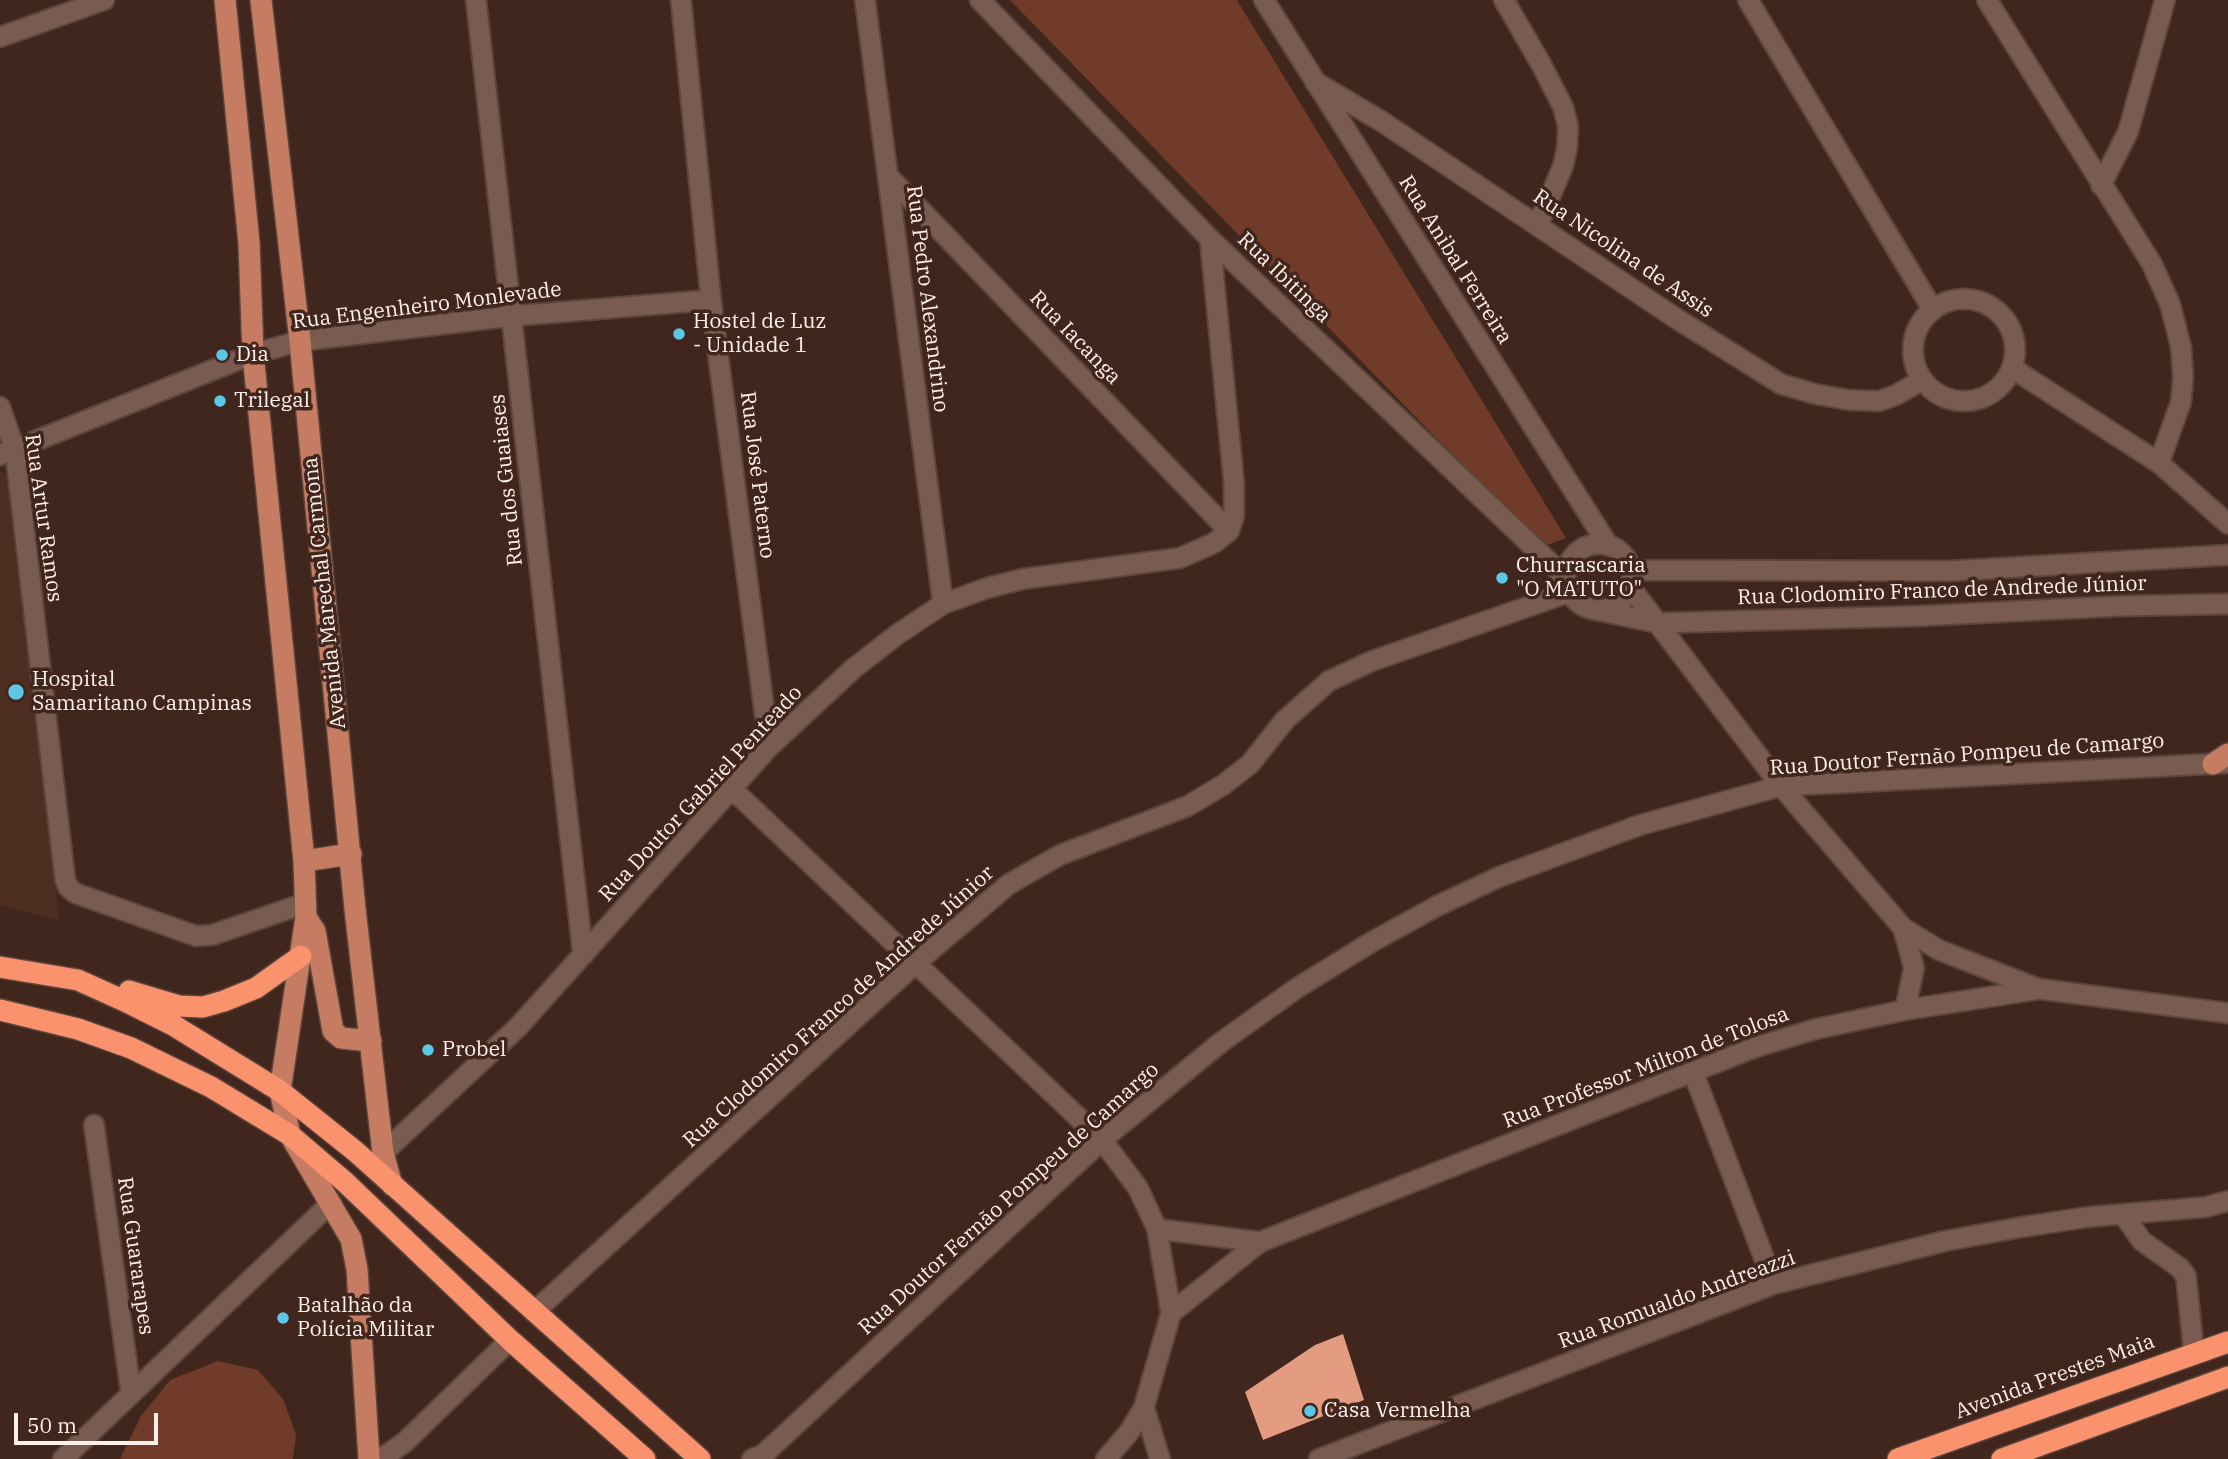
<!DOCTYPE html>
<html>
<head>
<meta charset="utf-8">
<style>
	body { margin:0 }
	#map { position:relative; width:2228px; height:1459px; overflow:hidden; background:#41261d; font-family:"IBM Plex Serif",serif }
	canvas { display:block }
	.scale { position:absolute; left:14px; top:1413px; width:144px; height:32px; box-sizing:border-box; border:4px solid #fff0eb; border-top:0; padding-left:9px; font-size:21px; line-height:24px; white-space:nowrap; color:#fff0eb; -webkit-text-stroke:5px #41261d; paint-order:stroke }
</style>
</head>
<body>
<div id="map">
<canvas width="2228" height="1459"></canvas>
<div class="scale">50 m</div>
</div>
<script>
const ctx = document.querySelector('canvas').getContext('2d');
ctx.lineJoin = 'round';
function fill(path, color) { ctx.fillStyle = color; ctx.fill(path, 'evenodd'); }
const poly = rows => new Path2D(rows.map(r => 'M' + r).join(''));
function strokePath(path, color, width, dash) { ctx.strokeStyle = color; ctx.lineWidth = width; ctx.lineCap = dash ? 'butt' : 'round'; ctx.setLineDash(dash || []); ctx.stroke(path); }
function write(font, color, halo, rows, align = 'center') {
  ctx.font = font + ' "IBM Plex Serif",serif'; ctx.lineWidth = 7; ctx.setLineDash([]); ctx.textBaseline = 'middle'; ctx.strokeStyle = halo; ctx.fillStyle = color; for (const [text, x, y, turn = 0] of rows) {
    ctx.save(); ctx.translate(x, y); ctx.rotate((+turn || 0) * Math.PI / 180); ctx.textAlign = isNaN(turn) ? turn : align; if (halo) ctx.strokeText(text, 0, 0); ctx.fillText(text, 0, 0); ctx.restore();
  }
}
const built = poly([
	[0,471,5,474,7,479,59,921,0,905]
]);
const green = poly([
	[1010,0,1237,0,1566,538,1542,547],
	[218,1361,258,1370,283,1399,296,1434,293,1459,120,1459,141,1416,170,1380]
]);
const building = poly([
	[1343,1334,1364,1400,1263,1440,1245,1392,1315,1345]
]);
const minor = poly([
	[476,0,583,955],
	[681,0,711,300,769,747],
	[865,0,943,604],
	[980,0,1210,239,1566,578],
	[1264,0,1608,545],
	[1504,0,1541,64,1563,107,1568,126,1567,148,1563,166,1538,225],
	[1748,0,1933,310],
	[1987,0,2152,264,2170,304,2181,347,2183,378,2181,402,2159,463],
	[0,37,104,0],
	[1315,82,1381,121,1674,317,1781,384,1815,394,1849,400,1879,401,1896,395,1922,380],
	[889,177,1229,531],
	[2101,185,2128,132,2165,0],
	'1913 350a51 51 0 1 1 102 0a51 51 0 1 1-102 0Z',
	[2012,368,2159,463,2228,524],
	[0,407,15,450,65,879,68,887,75,893,196,936,212,935,306,903],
	[0,455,253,354,300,341,512,316,711,300],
	'1566 577a33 33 0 1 1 66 0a33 33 0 1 1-66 0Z',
	[1632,570,1949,571,2228,555],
	[1631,588,1781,786,1903,928,1939,950,2039,989],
	[1596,610,1658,623,1919,616,2120,606,2228,604],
	[732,789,1102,1140,1138,1188,1157,1229,1171,1313,1144,1407,1130,1431,1106,1459],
	[1903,928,1914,968,1905,1010],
	[1693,1072,1774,1284],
	[94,1125,131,1393],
	[383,1153,518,1027,769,747,854,668,898,634,943,604,987,588,1023,579,1180,558,1214,543,1229,531,1234,516,1234,484,1210,239],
	[2123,1214,2142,1241,2180,1268,2186,1276,2194,1354],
	[1157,1229,1260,1242],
	[534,1312,916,963,1009,884,1060,855,1188,806,1223,785,1250,764,1285,720,1329,681,1372,661,1570,592],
	[1171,1313,1260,1242,1756,1047,1816,1029,1905,1010,2040,989,2228,1013],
	[1144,1407,1160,1459],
	[63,1459,331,1203],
	[375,1459,388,1454,405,1442,510,1340],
	[752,1459,764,1454,1102,1140,1220,1043,1297,988,1370,943,1437,906,1499,877,1640,825,1781,786,2227,763],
	[1319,1459,1774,1284,1945,1241,2022,1227,2088,1217,2206,1207,2228,1201]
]);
const major = poly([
	[225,0,249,243,253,354,304,861,306,917,280,1091,290,1135,351,1239,357,1269,369,1459],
	[261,0,300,341,355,909,383,1153,392,1185],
	[2213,764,2228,754],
	[304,861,351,854],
	[307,919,315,931,333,1031,341,1038,371,1041]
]);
const highway = poly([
	[0,967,78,980,129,1003,173,1025,280,1091,355,1151,700,1459],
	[129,991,179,1006,203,1007,224,1001,256,988,301,956],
	[0,1010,78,1029,131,1048,211,1087,290,1135,345,1182,510,1340,645,1459],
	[1898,1459,2228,1342],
	[2002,1459,2228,1377]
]);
const markers = [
	[679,334,7,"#5cc7e7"],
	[222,355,7,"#5cc7e7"],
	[220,401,7,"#5cc7e7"],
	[1502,578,7,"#5cc7e7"],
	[16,692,9,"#5cc7e7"],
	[428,1050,7,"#5cc7e7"],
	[283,1318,7,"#5cc7e7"],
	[1310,1411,7,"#5cc7e7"]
];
const streetNames = [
	["Rua Nicolina de Assis",1623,254,34],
	["Rua Anibal Ferreira",1455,260,58],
	["Rua Ibitinga",1284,278,44],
	["Rua Pedro Alexandrino",927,299,83],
	["Rua Engenheiro Monlevade",427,306,-7],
	["Rua Iacanga",1075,338,46],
	["Rua José Paterno",757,475,83],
	["Rua dos Guaiases",507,480,-96],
	["Rua Artur Ramos",43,518,82],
	["Rua Clodomiro Franco de Andrede Júnior",1942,591,-2],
	["Avenida Marechal Carmona",325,593,-96],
	["Rua Doutor Fernão Pompeu de Camargo",1967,755,-4],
	["Rua Doutor Gabriel Penteado",701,794,-47],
	["Rua Clodomiro Franco de Andrede Júnior",839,1007,-42],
	["Rua Professor Milton de Tolosa",1646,1068,-21],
	["Rua Doutor Fernão Pompeu de Camargo",1009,1199,-42],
	["Rua Guararapes",135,1256,82],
	["Rua Romualdo Andreazzi",1677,1300,-20],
	["Avenida Prestes Maia",2055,1377,-20]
];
const poiNames = [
	["Hostel de Luz",693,322],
	["- Unidade 1",693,346],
	["Dia",236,355],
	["Trilegal",234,401],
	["Churrascaria",1516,566],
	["\"O MATUTO\"",1516,590],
	["Hospital",32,680],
	["Samaritano Campinas",32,704],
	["Probel",442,1050],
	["Batalhão da",297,1306],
	["Polícia Militar",297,1330],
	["Casa Vermelha",1324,1411]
];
fill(built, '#4f2e22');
fill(green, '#703b28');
fill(building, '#e39b82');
strokePath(minor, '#5b453d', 23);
strokePath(major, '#5b453d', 24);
strokePath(highway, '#5b453d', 24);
strokePath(minor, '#795b50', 19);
strokePath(major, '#c67c62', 21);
strokePath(highway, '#fa926e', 21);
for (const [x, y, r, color] of markers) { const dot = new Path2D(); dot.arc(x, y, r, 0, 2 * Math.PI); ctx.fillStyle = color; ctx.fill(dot); strokePath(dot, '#41261d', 2.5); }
write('21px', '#fff0eb', '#41261d', streetNames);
write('21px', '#fff0eb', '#41261d', poiNames, 'left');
</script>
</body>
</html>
